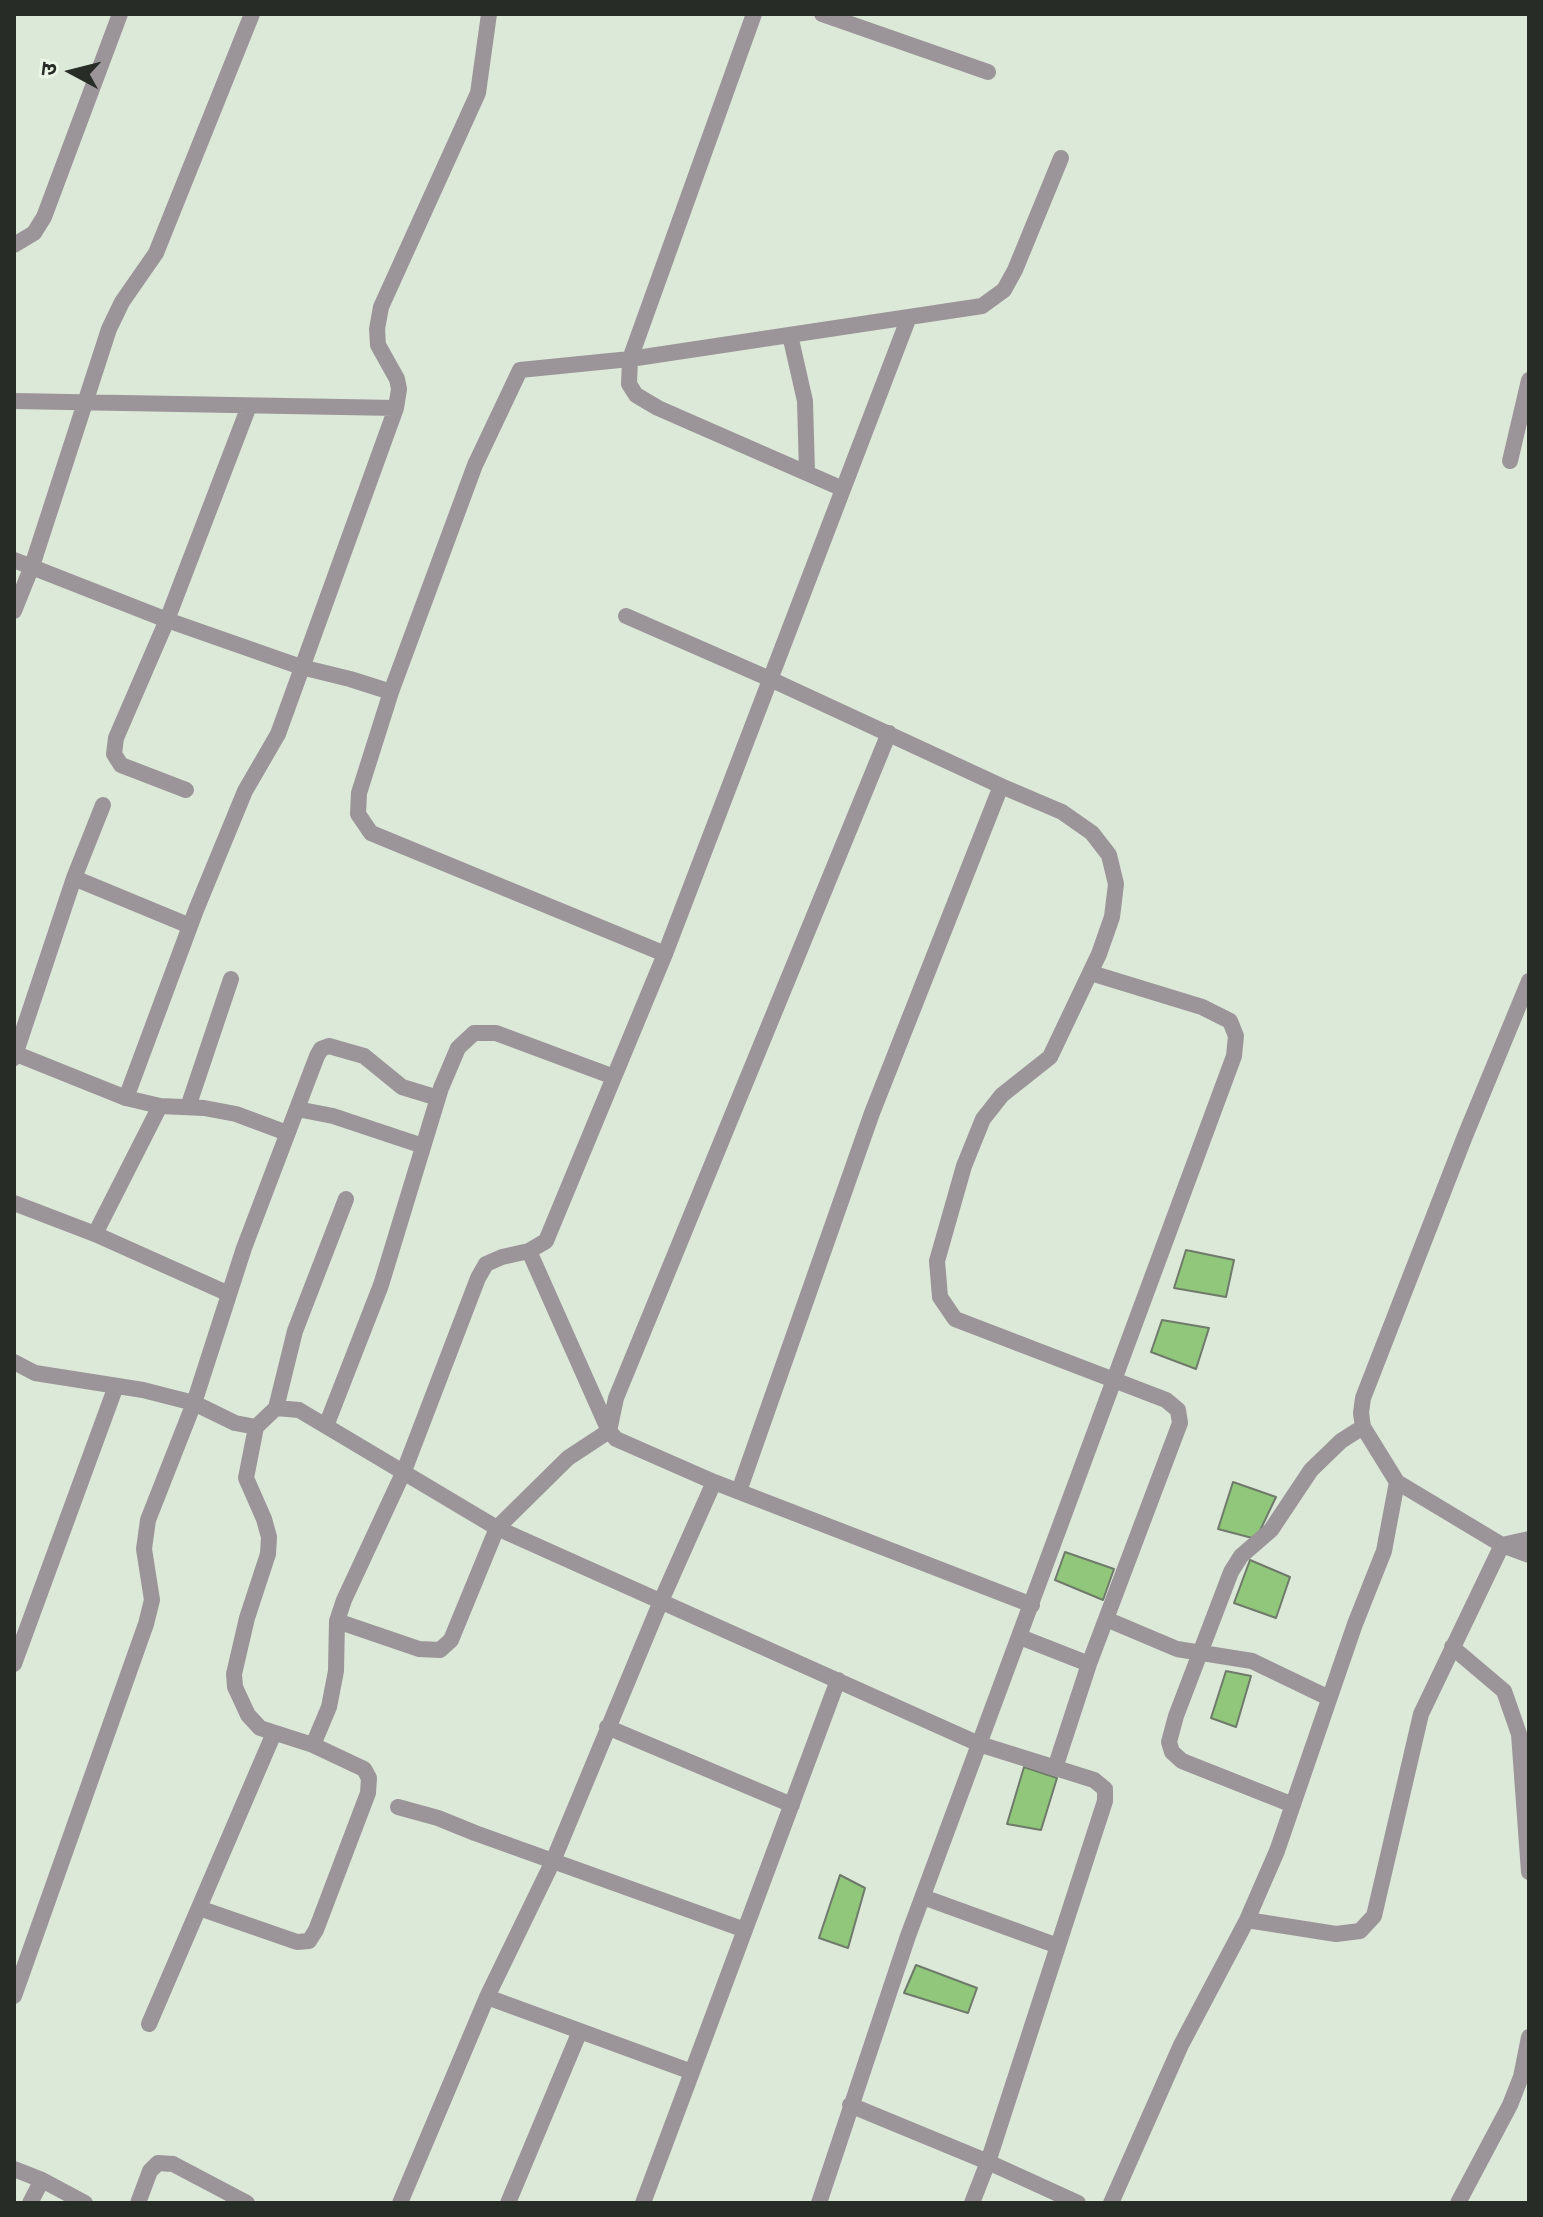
<!DOCTYPE html>
<html>
<head>
<meta charset="utf-8">
<style>
	body { margin:0 }
	#map { position:relative; width:1543px; height:2217px; overflow:hidden; background:#dce8d8; font-family:"Space Grotesk","Noto Sans Devanagari",sans-serif }
	canvas { display:block }
	.frame { position:absolute; inset:0; border:16px solid #282c26; pointer-events:none }
	.north { position:absolute; left:32px; top:32px; width:80px; height:80px; -webkit-text-stroke:6px #e9f6e5; paint-order:stroke; rotate:277deg; font-size:22px; font-weight:700; line-height:32px; text-align:center; color:#282c26 }
	.north::after { content:''; display:block; margin:auto; width:28px; height:36px; background:#282c26; clip-path:polygon(50% 0,100% 100%,50% 72%,0 100%) }
</style>
</head>
<body>
<div id="map">
<canvas width="1543" height="2217"></canvas>
<div class="frame"></div>
<div class="north">उ</div>
</div>
<script>
const ctx = document.querySelector('canvas').getContext('2d');
ctx.lineJoin = 'round';
function fill(path, color) { ctx.fillStyle = color; ctx.fill(path, 'evenodd'); }
const poly = rows => new Path2D(rows.map(r => 'M' + r).join(''));
function strokePath(path, color, width, dash) { ctx.strokeStyle = color; ctx.lineWidth = width; ctx.lineCap = dash ? 'butt' : 'round'; ctx.setLineDash(dash || []); ctx.stroke(path); }
const building = poly([
	[1186,1250,1234,1260,1226,1297,1174,1288,1186,1250],
	[1162,1320,1209,1328,1196,1369,1151,1352,1162,1320],
	[1233,1482,1276,1497,1256,1539,1218,1529,1233,1482],
	[1065,1552,1114,1569,1103,1600,1055,1580,1065,1552],
	[1250,1560,1290,1577,1276,1618,1234,1603,1250,1560],
	[1226,1671,1251,1676,1236,1727,1211,1718,1226,1671],
	[1024,1767,1057,1778,1041,1830,1007,1824,1024,1767],
	[840,1875,865,1888,848,1948,819,1938,840,1875],
	[916,1965,977,1988,968,2013,904,1993,916,1965]
]);
const minor = poly([
	[754,14,630,359,629,384,636,395,658,408,843,489],
	[822,14,988,72],
	[14,245,34,233,44,217,120,14],
	[790,335,805,401,807,473],
	[14,401,396,408],
	[1510,461,1529,380],
	[14,560,167,620,301,667,350,679,391,692],
	[14,611,32,566,109,329,122,302,156,253,252,14],
	[626,616,770,679,1001,786,872,1113,739,1491],
	[889,733,616,1398,609,1431,616,1439,714,1482,1032,1605],
	[1001,786,1062,812,1092,833,1109,855,1116,884,1112,917,1099,954,1050,1057,1002,1095,983,1119,964,1166,937,1261,940,1297,955,1319,1166,1400,1178,1410,1180,1423,1089,1664,1055,1768],
	[186,790,121,765,114,754,116,738,167,620,249,406],
	[74,878,190,926],
	[665,954,371,833,358,814,359,793,391,692,475,465,520,370,630,359,982,306,1004,290,1015,270,1061,158],
	[14,1053,126,1098,160,1106,204,1108,236,1114,287,1133],
	[14,1058,74,878,103,805],
	[126,1098,196,910,245,791,278,734,396,408,399,389,397,379,378,345,377,329,381,307,478,93,489,14],
	[188,1107,231,979],
	[297,1109,333,1116,423,1146],
	[14,1203,95,1234,229,1294],
	[95,1234,160,1106],
	[14,1362,35,1373,143,1390,194,1403,235,1423,256,1427,276,1408,299,1410,497,1528,979,1744,1094,1780,1105,1789,1105,1801,1058,1946],
	[276,1408,295,1331,346,1199],
	[326,1426,381,1285,441,1088,458,1048,474,1033,496,1033,614,1077],
	[1397,1482,1502,1545,1529,1555],
	[1106,1619,1177,1649,1252,1661,1329,1698],
	[337,1621,419,1649,440,1650,451,1640,497,1528,568,1458,609,1431,529,1251],
	[1020,1637,1089,1664],
	[1452,1647,1504,1691,1519,1734,1529,1872],
	[14,1664,116,1386],
	[607,1727,792,1805],
	[313,1745,329,1707,336,1671,337,1621,344,1600,404,1471,478,1278,486,1264,502,1257,529,1251,546,1241,665,954,909,317],
	[1293,1805,1182,1761,1172,1752,1169,1742,1176,1716,1231,1572,1241,1556,1271,1530,1311,1470,1341,1441,1363,1427],
	[398,1807,438,1818,475,1833,745,1930],
	[923,1897,1058,1946,988,2162,1078,2203],
	[199,1908,297,1942,309,1941,316,1930,368,1793,369,1778,364,1769,313,1745,260,1728,248,1715,235,1687,234,1674,247,1618,268,1554,269,1537,264,1519,246,1478,256,1427],
	[1247,1920,1336,1934,1360,1931,1374,1916,1421,1714,1502,1545,1529,1539],
	[14,1996,146,1624,152,1600,144,1549,148,1520,194,1403,244,1248,317,1056,321,1049,329,1046,364,1056,402,1087,438,1098],
	[487,1997,692,2072,838,1680],
	[149,2024,274,1733],
	[850,2105,988,2162,972,2203],
	[14,2169,42,2180,85,2203],
	[30,2203,42,2180],
	[138,2203,150,2171,158,2163,173,2164,247,2203],
	[400,2203,487,1997,553,1861,661,1601,714,1482],
	[508,2203,580,2031],
	[643,2203,692,2072],
	[819,2203,908,1936,1234,1056,1236,1036,1230,1021,1202,1007,1091,973],
	[1111,2203,1181,2045,1247,1920,1277,1851,1355,1624,1384,1551,1397,1482,1363,1427,1361,1413,1363,1398,1465,1136,1529,981],
	[1458,2203,1510,2105,1521,2077,1529,2037]
]);
fill(building, '#91c77a');
strokePath(building, '#6f7a6b', 2);
strokePath(minor, '#9b9499', 16);
</script>
</body>
</html>
